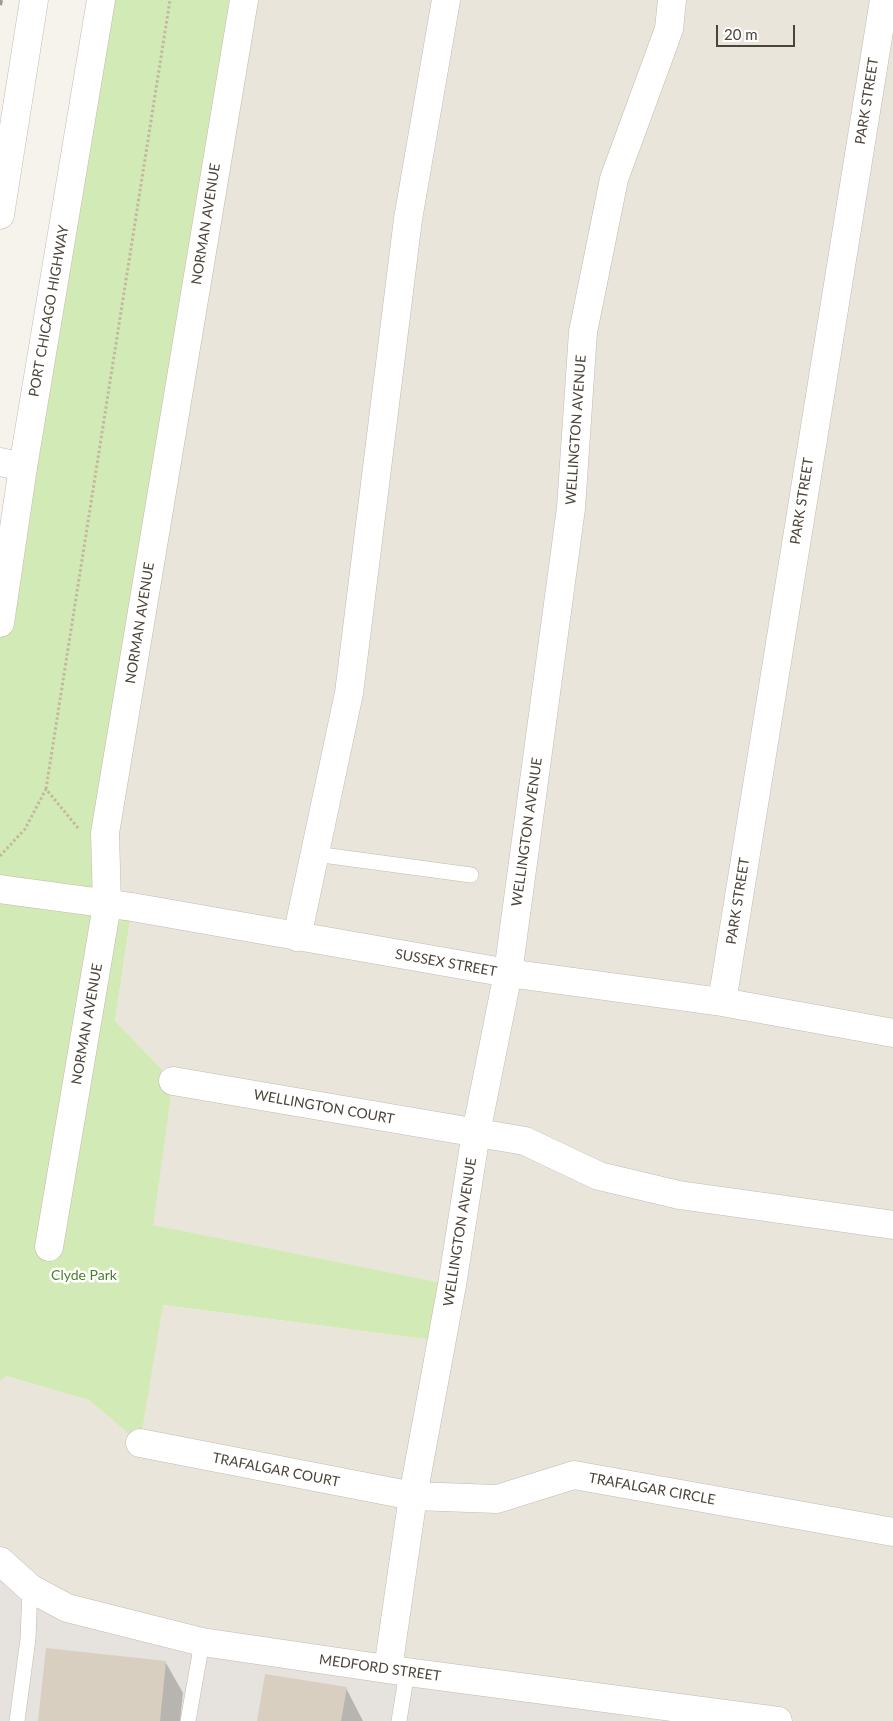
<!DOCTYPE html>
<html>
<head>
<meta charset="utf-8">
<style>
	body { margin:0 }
	#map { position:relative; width:893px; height:1721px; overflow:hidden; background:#f6f3ec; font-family:Lato,sans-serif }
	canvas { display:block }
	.scale { position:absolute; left:716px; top:25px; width:79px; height:22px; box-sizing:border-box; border:2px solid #4b4439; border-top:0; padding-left:6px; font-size:15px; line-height:18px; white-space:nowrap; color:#4b4439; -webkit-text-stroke:4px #fff; paint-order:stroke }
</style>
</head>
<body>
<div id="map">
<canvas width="893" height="1721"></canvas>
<div class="scale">20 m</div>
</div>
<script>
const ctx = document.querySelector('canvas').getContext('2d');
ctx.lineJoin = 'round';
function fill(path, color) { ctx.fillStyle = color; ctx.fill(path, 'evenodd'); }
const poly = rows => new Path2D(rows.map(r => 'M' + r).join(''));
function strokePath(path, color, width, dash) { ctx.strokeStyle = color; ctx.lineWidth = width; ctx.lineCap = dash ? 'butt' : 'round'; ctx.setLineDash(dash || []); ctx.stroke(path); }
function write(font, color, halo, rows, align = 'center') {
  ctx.font = font + ' Lato,sans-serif'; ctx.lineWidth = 5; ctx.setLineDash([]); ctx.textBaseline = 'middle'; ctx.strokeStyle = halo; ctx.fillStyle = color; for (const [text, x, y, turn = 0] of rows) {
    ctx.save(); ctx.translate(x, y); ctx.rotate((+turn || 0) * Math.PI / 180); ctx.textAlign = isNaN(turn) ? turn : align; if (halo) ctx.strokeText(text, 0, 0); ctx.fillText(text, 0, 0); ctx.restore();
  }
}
const residential = poly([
	[244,0,893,0,893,1721,623,1721,627,1702,67,1608,0,1561,0,1381,5,1376,89,1400,140,1442,162,1305,441,1341,451,1285,152,1225,173,1081,115,1021,132,908,107,905]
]);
const industrial = poly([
	[0,1561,67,1608,627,1702,623,1721,0,1721]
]);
const green = poly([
	[98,0,244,0,107,904,132,907,115,1021,173,1081,153,1225,452,1285,441,1341,163,1305,140,1443,89,1400,6,1376,0,1381,0,623]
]);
const shadow = poly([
	[166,1663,183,1693,180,1721,40,1721],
	[346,1688,363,1721,259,1721]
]);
const building = poly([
	[46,1648,166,1661,160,1721,38,1721],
	[265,1674,347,1687,341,1721,257,1721]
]);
const path = poly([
	[46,789,170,0],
	[0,856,25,829,46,789,78,828]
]);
const service = poly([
	[315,854,471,875],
	[17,1721,28,1639,30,1588],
	[188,1721,202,1642],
	[399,1721,407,1672]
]);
const minor = poly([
	[0,215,34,0],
	[0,462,23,467],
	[0,889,132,907,508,973,722,1002,893,1033],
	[297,937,349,693,408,219,446,0],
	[722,1002,884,0],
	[173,1081,525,1141,599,1176,679,1195,893,1225],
	[49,1247,107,905,105,833,244,0],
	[140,1443,413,1496,497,1499,574,1475,893,1532],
	[0,1561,30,1588,67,1608,202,1642,407,1672,778,1721],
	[388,1669,413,1496,452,1285,476,1133,508,973,571,508,583,332,614,179,669,29,672,0]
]);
const tertiary = poly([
	[0,623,23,467,101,0]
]);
const rail = poly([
	[0,5,1,0]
]);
const streetNames = [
	["PARK STREET",867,101,-81],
	["NORMAN AVENUE",206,224,-81],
	["PORT CHICAGO HIGHWAY",49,311,-80],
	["WELLINGTON AVENUE",576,430,-86],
	["PARK STREET",802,501,-81],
	["NORMAN AVENUE",140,623,-81],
	["WELLINGTON AVENUE",527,832,-82],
	["PARK STREET",738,901,-81],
	["SUSSEX STREET",446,963,10],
	["NORMAN AVENUE",87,1024,-80],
	["WELLINGTON COURT",324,1107,10],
	["WELLINGTON AVENUE",460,1232,-81],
	["TRAFALGAR COURT",276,1470,11],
	["TRAFALGAR CIRCLE",652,1489,10],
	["MEDFORD STREET",380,1668,8]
];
const parkNames = [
	["Clyde Park",84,1275]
];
fill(residential, '#eae5da');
fill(industrial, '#e6e2dd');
fill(green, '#d2eab5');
fill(shadow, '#0003');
fill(building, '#d8cfc1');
strokePath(service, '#c2bbae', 16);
strokePath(minor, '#c2bbae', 29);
strokePath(tertiary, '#c2bbae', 29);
strokePath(path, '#c4b79f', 3, [2.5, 2.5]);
strokePath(service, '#fff', 15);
strokePath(minor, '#fff', 28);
strokePath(tertiary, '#fff', 28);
strokePath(rail, '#9a9a9a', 4, [6, 6]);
write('14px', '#4b4439', '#fff', streetNames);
write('14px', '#4a7f2a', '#fff', parkNames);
</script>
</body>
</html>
